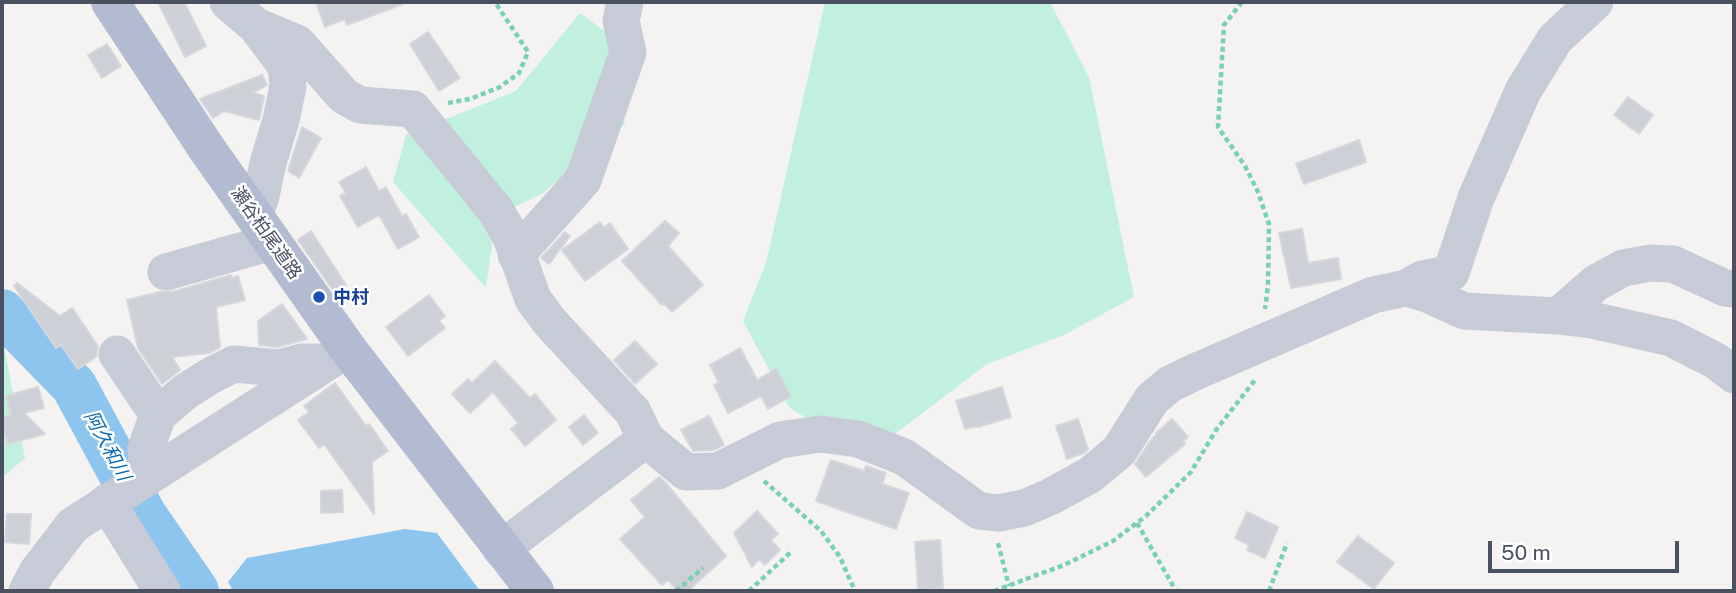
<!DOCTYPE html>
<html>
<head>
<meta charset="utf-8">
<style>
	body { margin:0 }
	#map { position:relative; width:1736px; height:593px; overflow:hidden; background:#f4f3f2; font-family:"Public Sans",sans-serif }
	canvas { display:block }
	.frame { position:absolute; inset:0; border:4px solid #495060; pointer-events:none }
	.scale { position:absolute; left:1488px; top:541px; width:191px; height:32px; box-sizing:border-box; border:4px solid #495060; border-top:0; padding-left:9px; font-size:21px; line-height:24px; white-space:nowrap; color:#495060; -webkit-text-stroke:5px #fff; paint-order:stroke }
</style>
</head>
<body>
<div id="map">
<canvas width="1736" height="593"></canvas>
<div class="frame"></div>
<div class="scale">50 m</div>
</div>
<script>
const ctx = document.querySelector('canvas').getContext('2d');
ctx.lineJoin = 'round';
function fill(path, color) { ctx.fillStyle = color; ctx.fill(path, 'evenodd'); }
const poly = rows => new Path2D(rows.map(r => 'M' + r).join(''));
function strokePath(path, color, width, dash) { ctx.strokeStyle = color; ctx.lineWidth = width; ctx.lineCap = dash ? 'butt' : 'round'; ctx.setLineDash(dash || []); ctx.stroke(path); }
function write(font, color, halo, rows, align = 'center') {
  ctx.font = font + ' "Public Sans","Noto Sans JP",sans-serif'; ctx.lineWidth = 5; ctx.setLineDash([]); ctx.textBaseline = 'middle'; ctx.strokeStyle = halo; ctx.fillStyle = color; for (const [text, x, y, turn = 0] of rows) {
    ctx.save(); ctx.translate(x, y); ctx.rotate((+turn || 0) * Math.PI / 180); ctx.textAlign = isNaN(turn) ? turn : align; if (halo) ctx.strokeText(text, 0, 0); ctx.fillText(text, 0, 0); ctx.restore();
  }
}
const green = poly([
	[825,2,1050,2,1089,77,1134,297,1064,335,987,364,887,440,815,424,789,407,743,321,766,263],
	[580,13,607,33,625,124,543,193,496,216,486,288,393,182,406,135,516,91],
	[2,335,25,458,2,478]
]);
const water = poly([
	[405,529,437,533,480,591,233,591,228,582,247,558]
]);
const river = poly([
	[2,312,74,386,143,514,196,591]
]);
const building = poly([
	[158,2,184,2,206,46,185,57,158,2],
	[316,2,402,2,403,4,347,25,345,19,325,27,316,2],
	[428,32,460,78,439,91,410,44,428,32],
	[107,44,121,66,102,78,88,55,107,44],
	[262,75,267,85,253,93,264,96,259,120,224,111,213,118,200,99,262,75],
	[1628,97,1653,115,1639,134,1614,115,1628,97],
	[302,127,321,138,299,178,288,171,302,127],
	[1359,140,1366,162,1304,184,1296,164,1359,140],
	[366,167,379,191,386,187,402,216,406,214,419,237,398,249,379,215,358,227,340,196,346,193,339,182,366,167],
	[665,221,679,233,668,246,703,285,672,312,664,303,662,305,622,261,665,221],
	[600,222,604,228,610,223,628,249,585,281,562,250,600,222],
	[1302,229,1308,263,1338,258,1341,279,1291,288,1279,233,1302,229],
	[311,231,346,285,335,293,298,240,311,231],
	[565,232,570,236,549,264,541,258,565,232],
	[231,275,232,278,238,276,245,300,216,307,220,347,209,353,172,357,180,370,162,384,138,348,127,300,159,292,172,292,231,275],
	[17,283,60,316,72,308,98,346,96,357,78,369,61,345,56,348,14,286,17,283],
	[429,295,445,316,439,321,445,328,408,356,386,327,429,295],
	[282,304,307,339,277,347,259,345,258,321,282,304],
	[635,341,657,364,635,384,614,360,635,341],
	[740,348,757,380,776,369,791,396,768,409,761,396,728,413,714,385,719,383,710,365,740,348],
	[495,361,530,398,535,394,556,420,525,446,511,429,518,423,493,392,470,413,452,394,468,379,472,383,495,361],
	[335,383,366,426,369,424,388,451,372,462,374,514,324,444,319,448,298,420,309,412,304,406,335,383],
	[38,387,44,408,24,413,45,434,8,444,2,422,2,417,11,415,6,396,38,387],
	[1002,387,1011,417,978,427,978,426,965,429,956,401,1002,387],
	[584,415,598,433,583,445,569,427,584,415],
	[709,416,724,445,713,450,693,451,681,430,709,416],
	[1078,419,1088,449,1084,453,1067,459,1056,426,1078,419],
	[1172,419,1188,437,1183,442,1185,444,1146,477,1135,464,1151,440,1157,434,1156,433,1172,419],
	[831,460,864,471,866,466,886,473,882,484,909,493,896,529,816,501,831,460],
	[659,477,665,482,726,556,688,591,678,591,668,580,662,585,620,539,645,517,631,500,659,477],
	[342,490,343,512,321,513,321,491,342,490],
	[757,511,778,534,771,540,780,550,765,565,759,559,752,567,734,533,757,511],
	[1247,512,1278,527,1265,558,1247,550,1249,545,1235,538,1247,512],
	[7,514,31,514,29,544,5,542,7,514],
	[1358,536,1394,563,1374,589,1337,562,1358,536],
	[940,540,943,588,918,590,915,542,940,540]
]);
const path = poly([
	[1242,2,1224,25,1218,127,1245,166,1258,192,1269,224,1268,286,1265,309],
	[448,103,470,99,500,87,519,73,528,52,495,2],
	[764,481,821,531,840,557,855,591],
	[1137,523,1176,591],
	[998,543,1009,586],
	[676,591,703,568],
	[749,591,792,551],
	[994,591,1064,565,1113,541,1146,516,1191,472,1216,430,1255,380],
	[1269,591,1287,543]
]);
const minor = poly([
	[228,2,256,26,286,66,288,86,281,120,268,163,261,196,254,216],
	[256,26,297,43,344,96,360,105,413,109,496,211,511,237,533,299,550,322,633,412,646,439],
	[516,255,583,180,628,52,621,21,625,2],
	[166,272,272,242],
	[1406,288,1422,279,1451,273,1476,198,1523,91,1555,39,1595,2],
	[1558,316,1596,283,1623,268,1651,263,1673,264,1725,288,1734,289],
	[117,354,158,415],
	[147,478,146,448,158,415,185,392,210,376,234,364,279,368,301,362,320,362],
	[107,502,162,591],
	[501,549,646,439,686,472,718,471,780,440,820,434,858,439,904,457,979,511,999,513,1024,508,1050,497,1090,475,1119,451,1152,399,1170,384,1197,371,1373,295,1406,288,1427,294,1464,311,1558,316,1592,320,1671,338,1716,361,1734,375],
	[27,591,37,572,73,525,348,349]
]);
const major = poly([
	[110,2,207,149,348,349,535,591]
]);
const markers = [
	[319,297,7,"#1a4fb4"]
];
const streetNames = [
	["瀬谷柏尾道路",266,233,55]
];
const transitNames = [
	["中村",333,297]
];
const waterNames = [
	["阿久和川",107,446,62]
];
fill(green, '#c1f1de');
fill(water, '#8ec5ef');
strokePath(river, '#8ec5ef', 46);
fill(building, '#ced0d7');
strokePath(building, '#d6d7dd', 2);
strokePath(path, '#78d0b8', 4.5, [5, 3.5]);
strokePath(minor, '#c6cbd7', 37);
strokePath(major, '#b2bbd1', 38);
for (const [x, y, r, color] of markers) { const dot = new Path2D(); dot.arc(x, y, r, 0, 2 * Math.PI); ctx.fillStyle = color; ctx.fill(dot); strokePath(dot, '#fff', 2.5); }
write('18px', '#495060', '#fff', streetNames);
write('bold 18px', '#164399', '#fff', transitNames, 'left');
write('italic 19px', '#0a6ab3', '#fff', waterNames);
</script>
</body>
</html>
